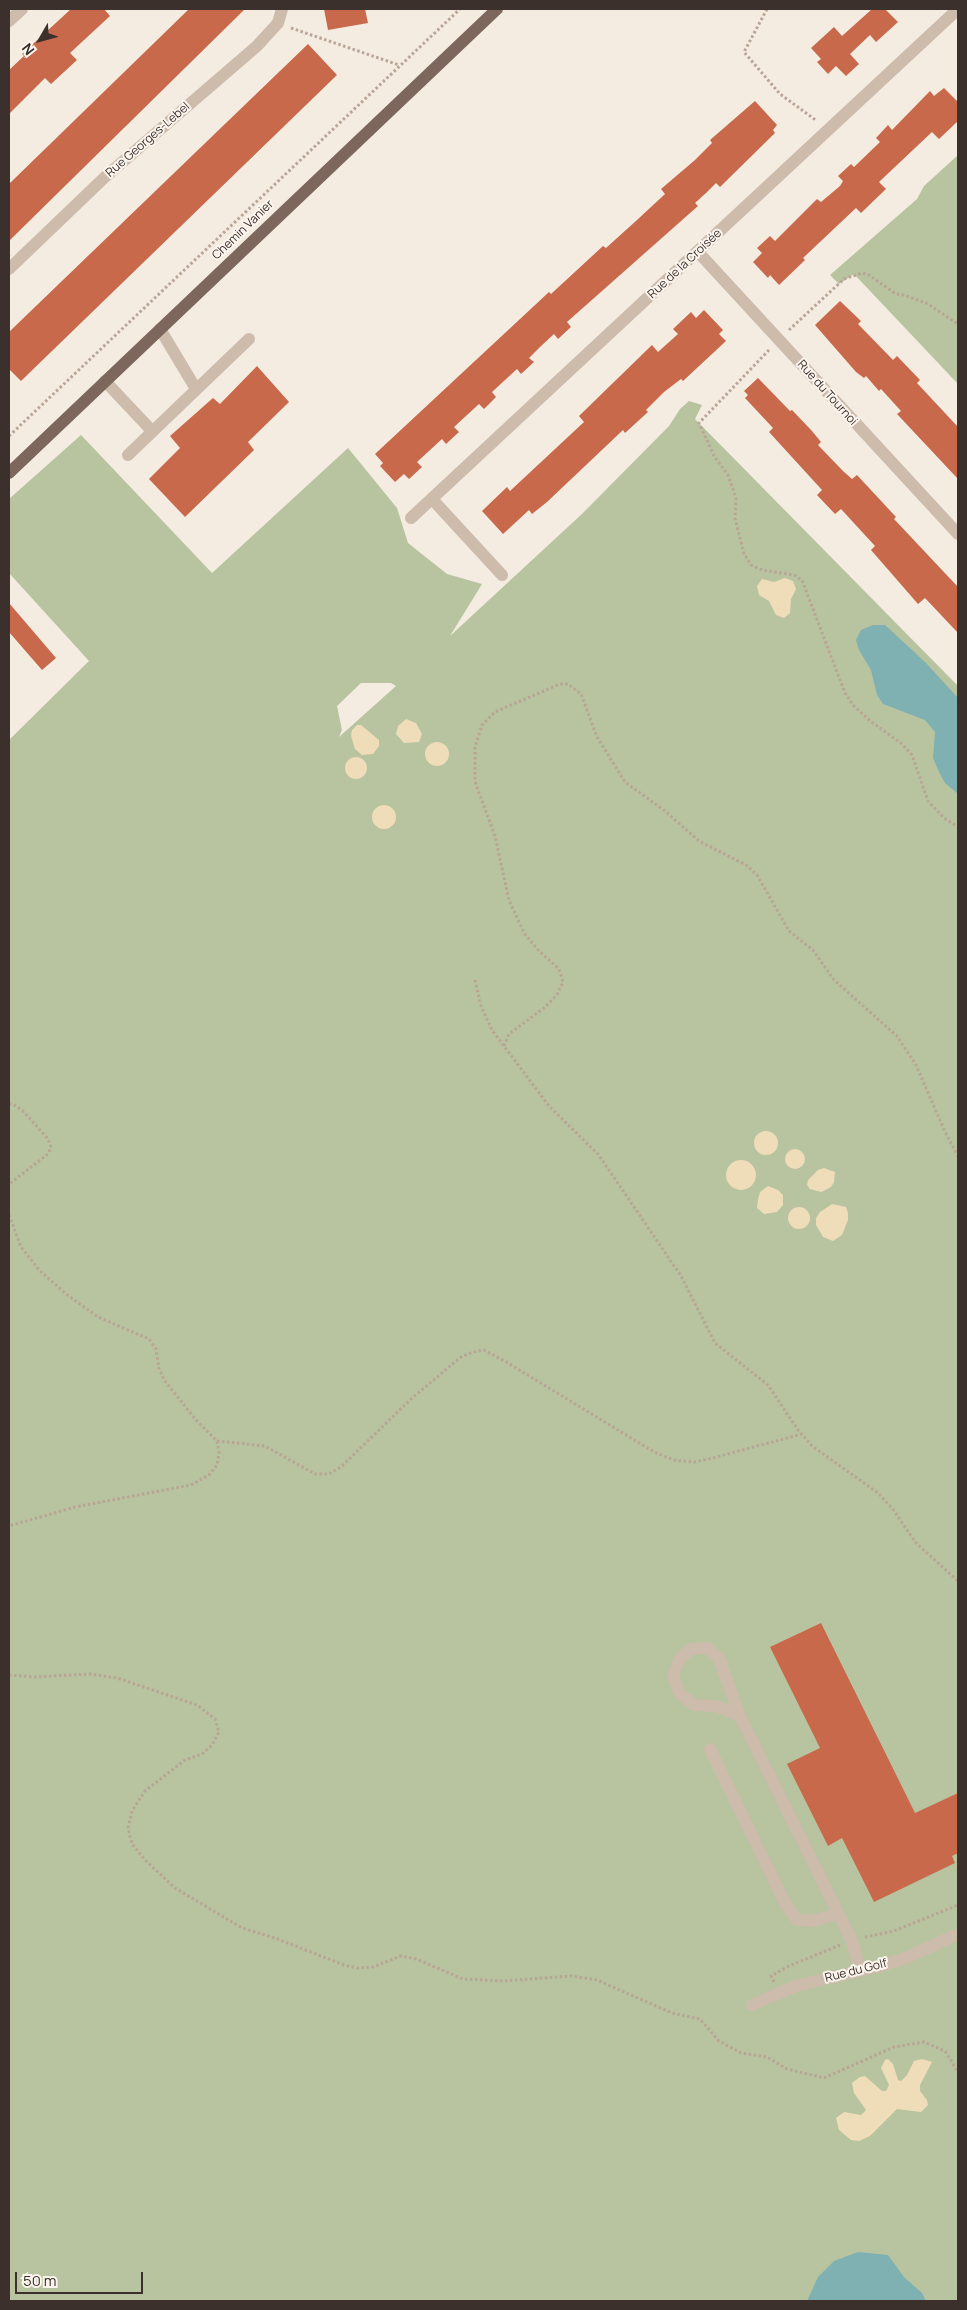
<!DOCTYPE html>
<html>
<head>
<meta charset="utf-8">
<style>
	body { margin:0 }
	#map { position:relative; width:967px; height:2310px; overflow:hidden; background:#f4ebe1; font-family:Manrope,sans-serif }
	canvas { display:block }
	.frame { position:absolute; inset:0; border:10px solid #3b302b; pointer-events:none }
	.north { position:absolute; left:15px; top:15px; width:50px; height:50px; -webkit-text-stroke:4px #fbf5ee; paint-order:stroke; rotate:232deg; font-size:14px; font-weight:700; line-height:20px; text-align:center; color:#3b302b }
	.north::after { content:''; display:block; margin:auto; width:18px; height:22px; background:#3b302b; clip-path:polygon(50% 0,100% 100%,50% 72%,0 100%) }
	.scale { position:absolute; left:15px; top:2272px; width:128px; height:22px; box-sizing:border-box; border:2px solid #3b302b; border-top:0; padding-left:6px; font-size:15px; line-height:18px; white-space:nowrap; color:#3b302b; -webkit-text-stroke:4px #fbf5ee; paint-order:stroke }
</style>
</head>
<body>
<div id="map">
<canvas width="967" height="2310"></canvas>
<div class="frame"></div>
<div class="north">N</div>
<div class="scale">50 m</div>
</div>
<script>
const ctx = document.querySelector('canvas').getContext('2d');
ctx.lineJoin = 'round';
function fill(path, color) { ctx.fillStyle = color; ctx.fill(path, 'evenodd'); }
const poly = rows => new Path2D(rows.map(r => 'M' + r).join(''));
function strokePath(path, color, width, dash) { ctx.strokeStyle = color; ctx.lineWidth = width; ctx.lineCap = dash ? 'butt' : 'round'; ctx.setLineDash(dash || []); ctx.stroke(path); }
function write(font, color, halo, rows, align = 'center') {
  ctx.font = font + ' Manrope,sans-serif'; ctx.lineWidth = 4; ctx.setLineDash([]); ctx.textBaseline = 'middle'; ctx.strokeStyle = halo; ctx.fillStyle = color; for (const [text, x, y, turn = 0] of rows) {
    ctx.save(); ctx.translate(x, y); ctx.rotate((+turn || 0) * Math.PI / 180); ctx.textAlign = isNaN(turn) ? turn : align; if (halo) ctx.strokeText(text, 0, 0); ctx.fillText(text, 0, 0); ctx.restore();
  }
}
const green = poly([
	[958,155,958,384,854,274,839,284,830,275,917,199,924,186],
	[689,401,702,405,695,419,958,686,958,2301,9,2301,9,740,89,661,9,573,9,499,81,435,212,573,348,448,397,508,408,543,447,574,482,584,450,636,583,513,669,426,680,409],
	[361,683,391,683,396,686,339,737,342,730,337,706]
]);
const sand = poly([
	[785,578,793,581,796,589,791,599,790,613,784,618,776,615,769,601,759,595,757,586,762,579,774,582],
	[406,719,416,723,422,734,419,742,404,743,396,734,398,726],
	[357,725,361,725,379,740,379,746,373,754,362,755,355,749,351,736,352,730],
	'425 754a12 12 0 1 1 24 0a12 12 0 1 1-24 0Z',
	'345 768a11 11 0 1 1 22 0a11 11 0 1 1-22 0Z',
	'372 817a12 12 0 1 1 24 0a12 12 0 1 1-24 0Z',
	'754 1143a12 12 0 1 1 24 0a12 12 0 1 1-24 0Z',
	'785 1159a10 10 0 1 1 20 0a10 10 0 1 1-20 0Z',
	'726 1175a15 15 0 1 1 30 0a15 15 0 1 1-30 0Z',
	[824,1168,835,1172,834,1182,831,1187,821,1192,810,1189,807,1185,808,1180,818,1170],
	[768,1186,778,1190,783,1195,783,1205,777,1212,764,1214,757,1208,758,1199,760,1192],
	[832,1204,846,1207,848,1213,848,1220,842,1235,833,1241,823,1237,816,1225,816,1218,820,1212],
	'788 1218a11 11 0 1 1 22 0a11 11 0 1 1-22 0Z',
	[888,2059,893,2064,898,2080,901,2081,907,2075,914,2061,922,2059,932,2062,920,2085,920,2091,927,2100,928,2105,921,2112,897,2109,870,2136,859,2141,851,2140,839,2130,836,2118,844,2112,861,2115,866,2110,854,2093,852,2083,860,2077,865,2076,882,2091,886,2091,889,2085,881,2068,885,2060]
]);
const water = poly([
	[873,625,885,625,926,663,958,698,958,794,945,783,939,772,933,758,935,732,925,720,883,704,877,695,871,670,859,650,856,640,861,630],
	[858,2252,888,2255,904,2277,922,2293,926,2301,807,2301,818,2277,834,2261]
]);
const building = poly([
	[71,9,104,9,110,16,70,53,77,60,51,84,45,78,9,114,9,70,24,56,22,54],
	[189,9,245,9,9,241,9,184],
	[324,9,365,9,368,23,328,30],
	[872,9,885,9,898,22,876,42,870,35,850,54,859,64,846,76,836,66,828,74,817,62,821,59,811,48,834,27,842,36],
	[308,44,337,75,21,381,9,369,9,332],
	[944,88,958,102,958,121,939,139,932,132,879,182,886,189,861,213,856,208,803,258,805,260,779,285,770,275,768,278,753,262,762,253,757,248,770,236,775,241,817,199,821,202,840,186,843,181,838,176,851,164,854,167,880,142,876,138,888,125,892,130,930,91,934,96],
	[755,101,777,125,773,130,775,133,720,187,716,183,706,193,695,203,698,206,567,322,571,327,558,339,554,334,540,347,529,358,534,362,521,374,517,369,492,392,496,397,484,409,479,404,454,427,459,432,446,444,442,439,417,462,422,467,409,479,404,474,395,482,380,466,383,463,375,454,549,292,551,294,603,246,606,248,637,220,665,194,661,189,695,160,712,143,710,140],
	[840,301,861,321,858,324,893,360,897,356,920,380,917,383,958,427,958,479,897,414,901,411,881,389,879,391,866,376,864,378,856,372,815,325],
	[704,310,723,330,719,334,726,341,683,381,681,379,664,392,646,410,648,412,625,433,623,430,547,502,532,514,529,510,503,534,482,511,507,487,510,491,584,422,579,416,652,345,658,352,678,334,673,329,691,312,696,318],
	[257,366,289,402,248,442,254,450,185,517,149,479,180,448,170,436,213,398,220,404],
	[758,378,790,411,792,410,812,431,821,442,818,445,843,471,852,479,857,475,896,517,894,519,958,587,958,633,925,598,918,604,871,550,875,546,841,509,835,514,817,495,822,490,769,432,773,428,745,398,748,395,744,391],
	[9,603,56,658,42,670,9,632],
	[821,1623,915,1813,958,1793,958,1853,952,1856,955,1863,874,1902,842,1838,828,1846,787,1764,820,1748,770,1647]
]);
const path = poly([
	[767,9,744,52,780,94,817,121],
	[291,28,399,65],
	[789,330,844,279,862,273,869,275,896,294,904,295,928,304,958,324],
	[769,350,699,423,714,456,728,475,736,498,735,518,744,554,751,565,762,570,794,575,802,580,845,693,853,705,869,720,902,744,912,755,928,801,944,818,958,827],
	[9,436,460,9],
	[475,980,481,1006,492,1030,549,1106,598,1154,681,1276,715,1343,768,1385,798,1430,812,1446,878,1493,892,1508,916,1543,958,1581],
	[504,1046,509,1034,544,1008,557,995,563,982,559,969,539,951,524,933,509,900,495,836,475,782,475,747,482,725,495,712,560,684,568,684,581,694,597,737,625,782,665,811,699,841,746,865,757,875,789,931,813,950,834,980,897,1036,916,1065,946,1134,958,1156],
	[9,1104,13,1104,24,1112,48,1139,51,1147,48,1154,9,1184],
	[9,1215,21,1247,40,1271,66,1294,98,1317,149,1339,156,1349,159,1368,164,1380,197,1421,217,1441,219,1453,217,1465,209,1475,191,1485,75,1507,9,1526],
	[217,1441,265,1446,315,1474,329,1474,341,1467,411,1399,461,1357,473,1352,484,1350,508,1363,654,1452,674,1460,694,1462,709,1459,802,1434],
	[9,1675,35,1677,90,1674,117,1678,197,1705,215,1719,219,1732,212,1745,202,1754,185,1760,145,1791,132,1811,128,1828,132,1844,145,1860,175,1888,242,1928,275,1938,344,1965,357,1968,373,1967,401,1956,416,1959,463,1979,503,1981,571,1976,597,1980,672,2013,700,2019,719,2041,741,2053,767,2057,787,2069,824,2078,894,2047,924,2042,945,2051,958,2072],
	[865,1937,894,1931,958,1905],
	[774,1982,771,1976,789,1966,840,1945]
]);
const minor = poly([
	[9,21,22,9],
	[698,252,958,534],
	[9,269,105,177,257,46,278,23,282,9],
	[160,329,196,389],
	[105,381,152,431],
	[128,455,249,339],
	[432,499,502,575],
	[411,518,958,9],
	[740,1716,716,1706,694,1705,679,1693,673,1675,680,1658,691,1649,707,1648,719,1658,740,1716,852,1941,860,1969],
	[710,1749,786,1905,797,1920,813,1921,837,1914],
	[752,2005,796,1986,881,1966,908,1957,958,1934]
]);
const major = poly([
	[9,473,497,9]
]);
const streetNames = [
	["Rue Georges-Lebel",148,140,-41],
	["Chemin Vanier",243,230,-44],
	["Rue de la Croisée",685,264,-43],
	["Rue du Tournoi",827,393,48],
	["Rue du Golf",856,1971,-14]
];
fill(green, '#b8c4a0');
fill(sand, '#efdcb8');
fill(water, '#7fb0b2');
fill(building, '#c8694b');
strokePath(path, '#b9a596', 3, [2.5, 2.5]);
strokePath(minor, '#cdbbac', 12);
strokePath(major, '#7d675c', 12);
write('12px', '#3b302b', '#fbf5ee', streetNames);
</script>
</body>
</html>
